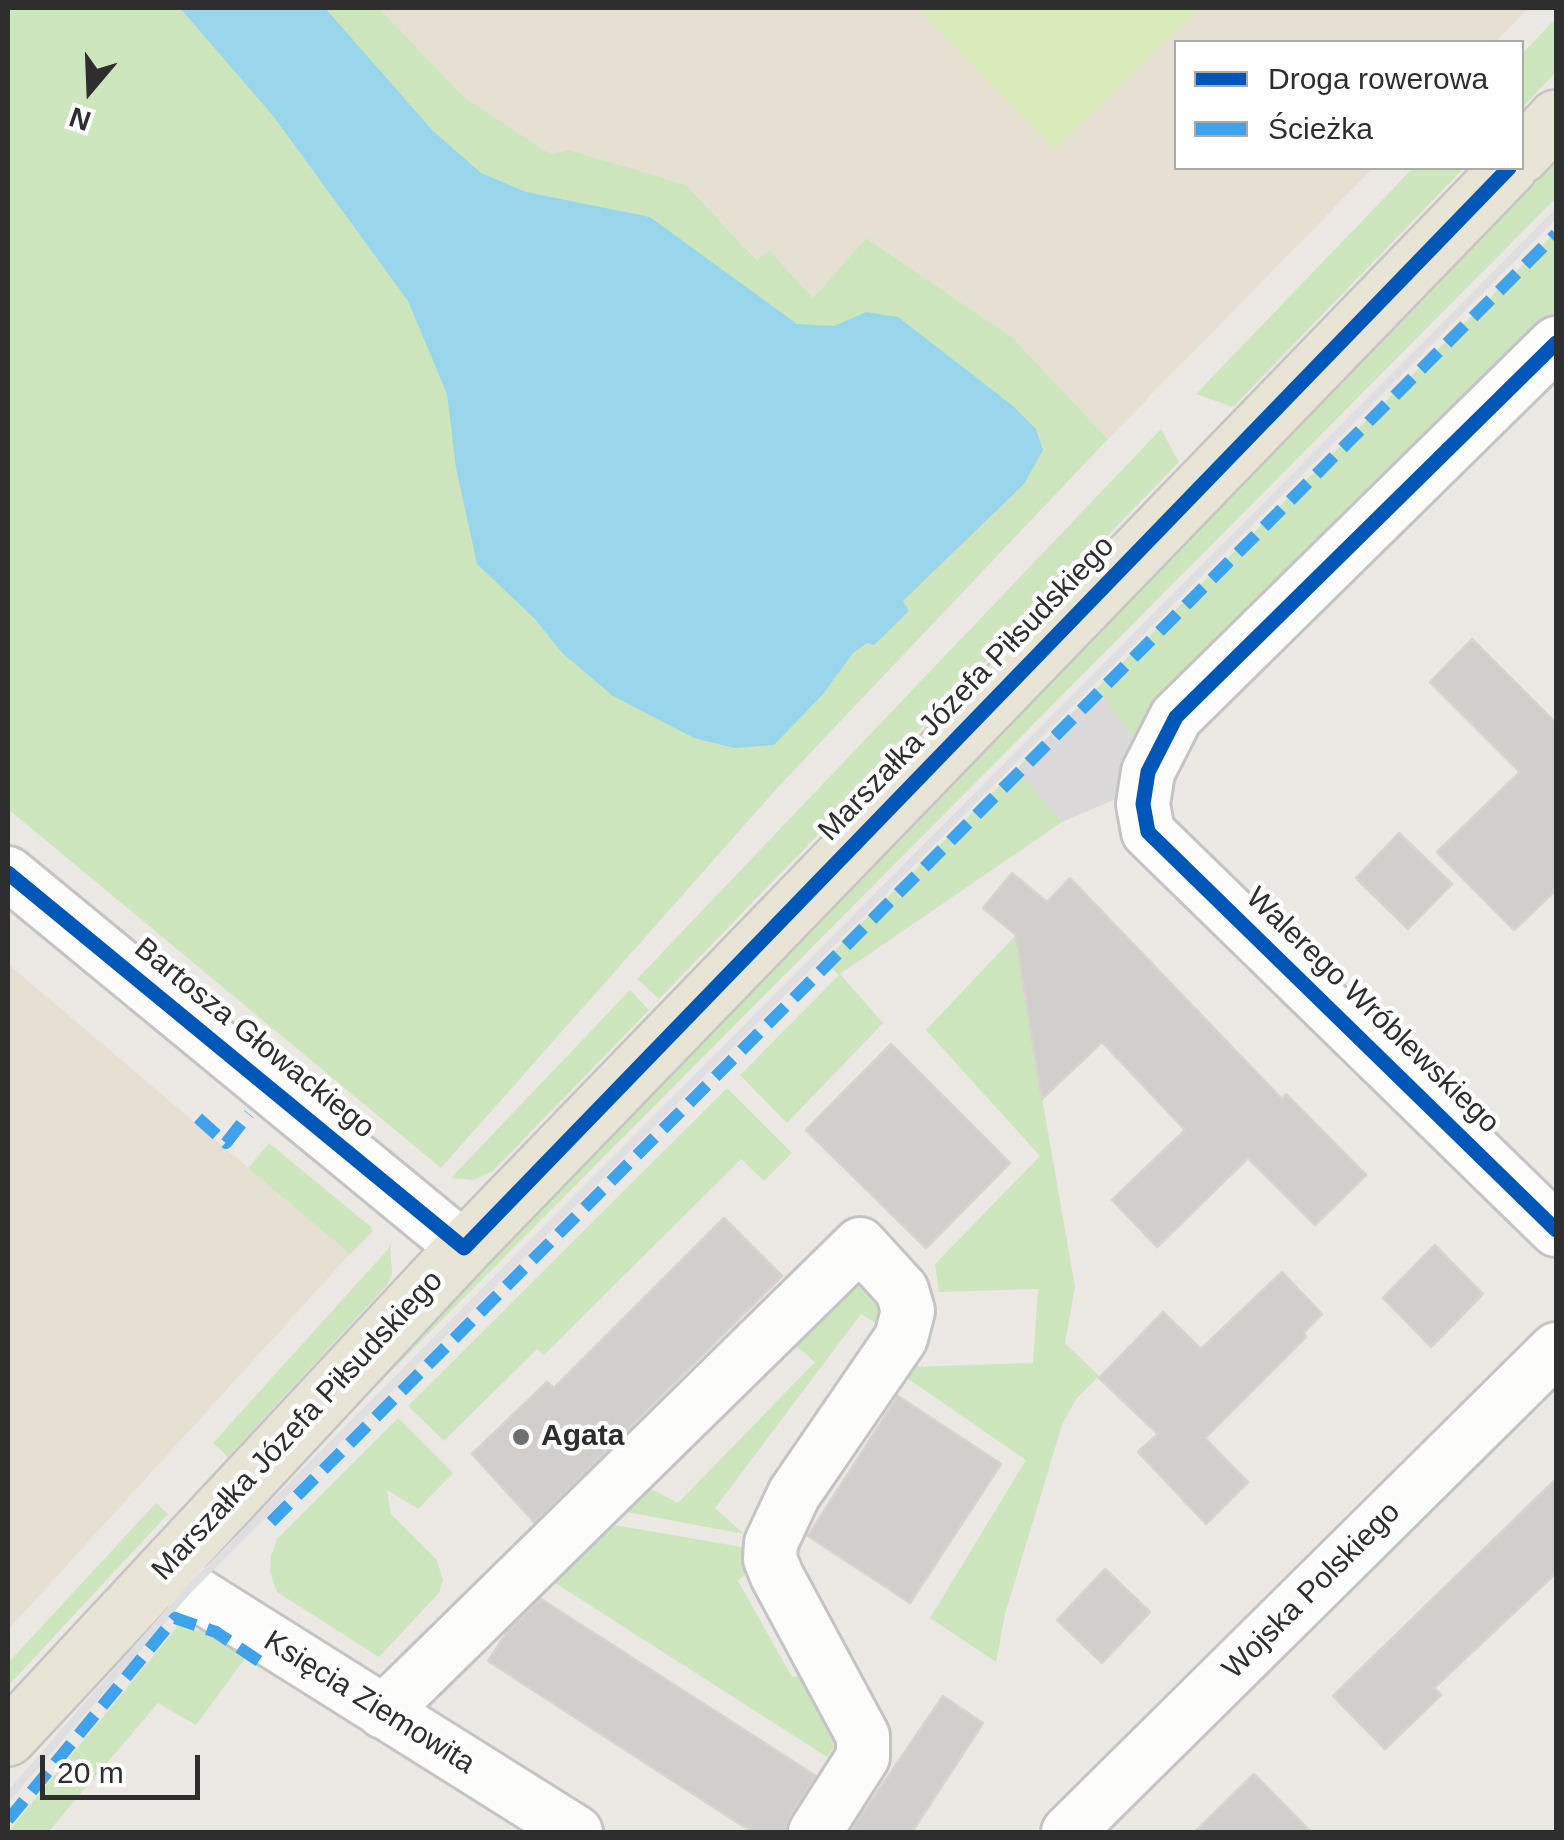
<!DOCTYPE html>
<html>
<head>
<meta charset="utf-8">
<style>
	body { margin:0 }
	#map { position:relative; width:1564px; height:1840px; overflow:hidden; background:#ece8e4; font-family:Helvetica,sans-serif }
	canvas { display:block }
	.frame { position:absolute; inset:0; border:10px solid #2e2e2e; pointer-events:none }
	.legend { position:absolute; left:1174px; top:40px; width:350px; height:130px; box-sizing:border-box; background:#fff; border:2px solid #ababab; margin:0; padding:12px 18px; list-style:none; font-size:30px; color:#2e2e2e }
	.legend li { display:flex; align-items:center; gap:20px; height:50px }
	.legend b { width:50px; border:2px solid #ababab }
	.north { position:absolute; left:40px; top:40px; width:100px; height:100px; -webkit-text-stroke:8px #fff; paint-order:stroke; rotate:199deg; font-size:28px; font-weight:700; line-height:40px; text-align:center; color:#2e2e2e }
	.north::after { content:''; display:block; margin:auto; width:35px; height:45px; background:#2e2e2e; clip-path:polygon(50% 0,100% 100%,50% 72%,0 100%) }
	.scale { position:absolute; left:40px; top:1755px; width:160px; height:45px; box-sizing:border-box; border:5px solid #2e2e2e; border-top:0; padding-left:12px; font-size:30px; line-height:35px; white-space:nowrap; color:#2e2e2e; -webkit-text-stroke:8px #fff; paint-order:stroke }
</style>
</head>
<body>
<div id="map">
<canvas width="1564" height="1840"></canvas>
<div class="frame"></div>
<ul class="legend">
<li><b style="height:12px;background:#0057b8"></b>Droga rowerowa</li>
<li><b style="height:12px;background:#3ea3eb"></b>Ścieżka</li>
</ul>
<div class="north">N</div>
<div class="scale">20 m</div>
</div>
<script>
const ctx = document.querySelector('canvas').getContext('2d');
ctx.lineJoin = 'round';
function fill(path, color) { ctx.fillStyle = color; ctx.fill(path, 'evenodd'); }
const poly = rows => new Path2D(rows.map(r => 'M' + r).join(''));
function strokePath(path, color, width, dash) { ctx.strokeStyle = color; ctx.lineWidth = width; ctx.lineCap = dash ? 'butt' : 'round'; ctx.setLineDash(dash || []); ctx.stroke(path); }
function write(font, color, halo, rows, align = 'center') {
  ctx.font = font + ' Helvetica,sans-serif'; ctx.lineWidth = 9; ctx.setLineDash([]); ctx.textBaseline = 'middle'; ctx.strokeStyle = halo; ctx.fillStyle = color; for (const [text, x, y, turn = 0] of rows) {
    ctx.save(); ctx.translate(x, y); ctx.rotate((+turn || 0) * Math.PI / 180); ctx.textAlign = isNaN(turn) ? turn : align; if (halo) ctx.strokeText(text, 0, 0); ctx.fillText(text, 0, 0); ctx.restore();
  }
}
const industrial = poly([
	[1097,688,1144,753,1130,793,1062,822,1016,769]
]);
const education = poly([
	[379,8,1529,8,1495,42,1176,42,1176,168,1373,168,1108,439,1013,338,866,238,813,298,769,250,758,260,686,185,552,155,464,97],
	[8,964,350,1254,8,1630]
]);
const green = poly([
	[8,8,379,8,464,97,552,155,569,150,686,185,757,260,769,250,813,298,866,238,1013,338,1108,439,779,786,441,1168,8,809],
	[1556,18,1556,72,1522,108,1522,54],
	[1556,160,1556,198,270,1493,910,826],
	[1413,168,1464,168,1233,407,1196,394],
	[1556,232,1556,320,1144,753,1097,688],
	[1161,429,1179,462,659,999,637,979],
	[1016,769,1062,822,840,974,883,1023,787,1123,740,1075,839,975,824,961],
	[1014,937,1075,1287,1065,1343,1099,1376,1076,1399,1062,1425,1005,1614,996,1662,930,1618,1026,1460,901,1374,906,1367,1033,1363,1038,1289,939,1292,935,1264,1040,1156,926,1030],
	[630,990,649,1010,493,1171,473,1180,451,1178],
	[727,1088,792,1153,764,1181,741,1159,544,1355,537,1349,444,1441,408,1406],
	[269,1143,371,1227,372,1232,350,1254,248,1168],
	[390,1240,392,1274,387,1285,228,1457,213,1443,389,1248],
	[849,1282,865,1284,877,1293,887,1330,861,1314,715,1508,744,1534,616,1510,643,1485,678,1503,815,1362,786,1337],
	[398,1418,453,1473,418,1509,387,1490,391,1514,437,1560,443,1580,439,1593,379,1657,277,1592,270,1572,271,1556,277,1539],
	[156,1503,168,1514,8,1686,8,1663],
	[603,1523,753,1549,757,1562,738,1581,792,1677,820,1673,849,1725,827,1757,538,1572],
	[178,1626,210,1633,246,1657,196,1725,158,1703,48,1832,8,1832]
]);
const pitch = poly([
	[917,8,1200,8,1055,149]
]);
const water = poly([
	[180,8,325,8,433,131,481,173,526,192,650,217,797,324,834,326,866,312,898,317,1013,406,1036,429,1043,450,1024,484,903,601,909,611,874,645,867,643,853,653,823,694,774,745,734,748,694,738,613,696,562,653,535,619,477,564,456,468,447,394,408,301,274,117]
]);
const building = poly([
	[1472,639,1556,723,1556,890,1514,930,1437,852,1520,772,1430,682,1472,639],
	[1399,833,1452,884,1408,929,1356,878,1399,833],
	[1012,873,1047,902,1070,878,1282,1099,1286,1094,1366,1175,1315,1225,1248,1158,1157,1247,1112,1200,1185,1130,1102,1042,1042,1099,1015,934,983,908,1012,873],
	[891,1044,1010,1163,926,1248,806,1130,891,1044],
	[724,1218,782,1276,534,1522,472,1454,547,1382,554,1388,724,1218],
	[1435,1245,1483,1294,1431,1347,1383,1298,1435,1245],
	[1282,1272,1322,1314,1304,1332,1306,1337,1205,1438,1248,1482,1206,1524,1138,1452,1158,1434,1099,1378,1163,1312,1201,1349,1282,1272],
	[898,1396,1001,1464,910,1603,808,1536,898,1396],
	[1556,1479,1556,1573,1434,1688,1441,1695,1385,1749,1333,1696,1556,1479],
	[1105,1569,1150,1612,1102,1663,1057,1620,1105,1569],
	[541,1599,816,1776,790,1816,785,1832,752,1832,488,1661,507,1632,541,1599],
	[943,1696,983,1723,912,1832,850,1832,943,1696],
	[1254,1774,1311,1832,1195,1832,1254,1774]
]);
const minor = poly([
	[1556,343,1176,717,1148,772,1143,804,1148,832,1556,1230],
	[8,873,464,1248],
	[162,1572,576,1832],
	[383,1712,860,1244,902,1290,908,1311,901,1338,794,1494,771,1543,770,1559,777,1576,863,1736,863,1757,815,1832],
	[1068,1832,1556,1349]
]);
const major = poly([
	[1522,155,1556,118],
	[8,1738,464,1248,1509,168]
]);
const rail = poly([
	[8,1797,188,1590,1556,214]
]);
const quiet = poly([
	[198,1118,226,1143,249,1114],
	[271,1522,1556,234],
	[8,1820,175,1618,216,1632,259,1661]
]);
const cycleway = poly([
	[1556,343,1176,717,1148,772,1143,804,1148,832,1556,1230],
	[8,873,464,1248,1509,168]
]);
const markers = [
	[521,1437,10,"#706f6e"]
];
const streetNames = [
	["Marszałka Józefa Piłsudskiego",967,689,-46],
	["Walerego Wróblewskiego",1372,1011,44],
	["Bartosza Głowackiego",254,1039,39],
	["Marszałka Józefa Piłsudskiego",298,1426,-47],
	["Wojska Polskiego",1312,1591,-45],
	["Księcia Ziemowita",369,1703,32]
];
const poiNames = [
	["Agata",541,1437]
];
fill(industrial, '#dcd9db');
fill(education, '#e6e0d3');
fill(green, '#cee6be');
fill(pitch, '#d9eabb');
fill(water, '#99d6ec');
fill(building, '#d1cecb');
strokePath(building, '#d7d4d0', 2.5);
strokePath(minor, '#c5c4c5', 58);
strokePath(major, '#c6c5c4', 60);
strokePath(minor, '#fcfcfb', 52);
strokePath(major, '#e8e4d6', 55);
strokePath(rail, '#dfdfe1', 8);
strokePath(quiet, '#3ea3eb', 12, [25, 12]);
strokePath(cycleway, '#0057b8', 15);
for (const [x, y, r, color] of markers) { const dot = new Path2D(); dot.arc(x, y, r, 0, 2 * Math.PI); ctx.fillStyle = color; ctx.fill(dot); strokePath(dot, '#fff', 4); }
write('30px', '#2e2e2e', '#fff', streetNames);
write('bold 30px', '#2e2e2e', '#fff', poiNames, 'left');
</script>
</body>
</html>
